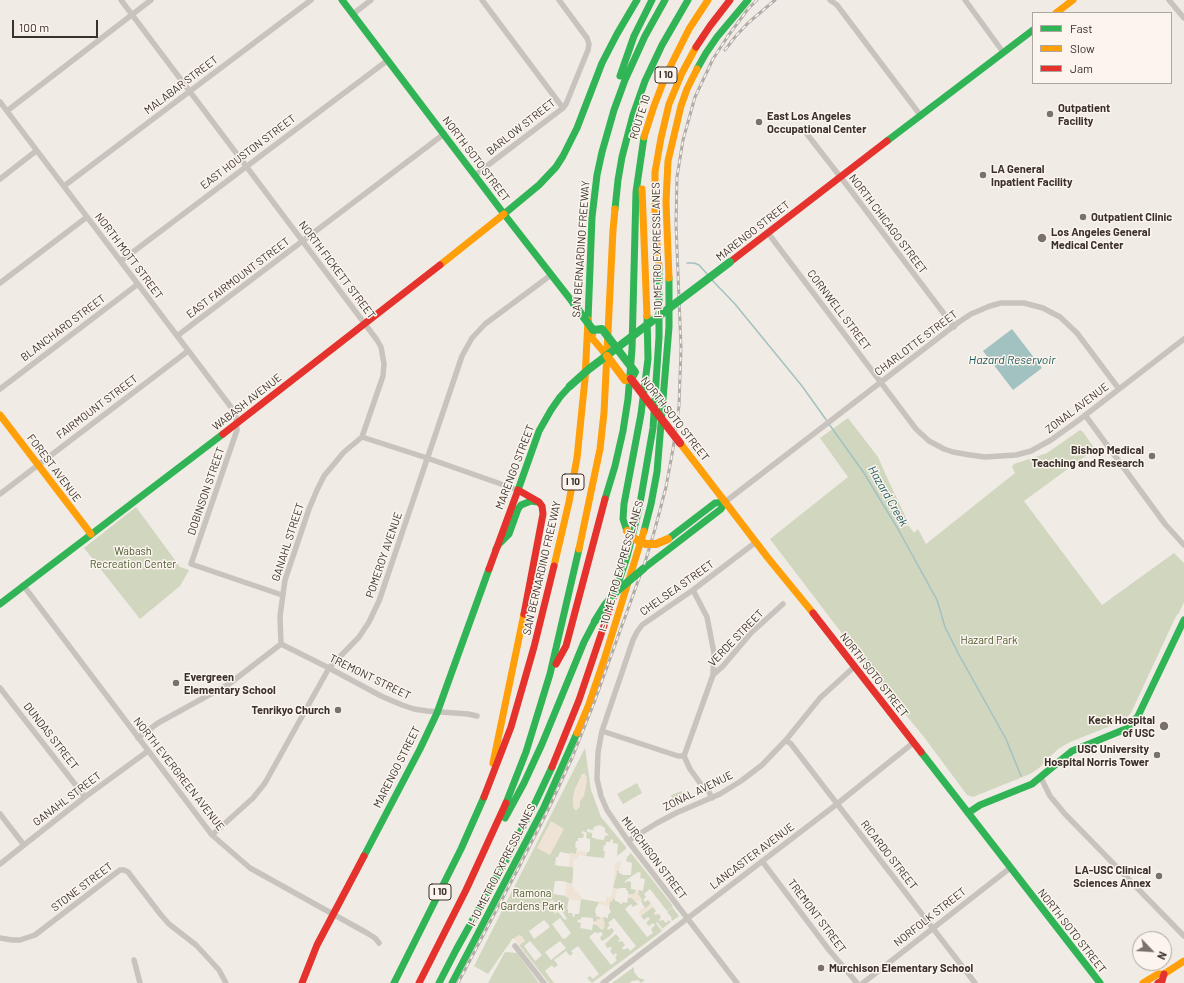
<!DOCTYPE html>
<html>
<head>
<meta charset="utf-8">
<style>
	body { margin:0 }
	#map { position:relative; width:1184px; height:983px; overflow:hidden; background:#f0ebe5; font-family:Barlow,sans-serif }
	canvas { display:block }
	.legend { position:absolute; left:1032px; top:12px; width:140px; height:72px; box-sizing:border-box; background:#fbf5ee; border:1px solid #aea6a0; margin:0; padding:5px 7px; list-style:none; font-size:12px; color:#3b302b }
	.legend li { display:flex; align-items:center; gap:8px; height:20px }
	.legend b { width:20px; border:1px solid #aea6a0 }
	.north { position:absolute; left:1132px; top:931px; width:40px; height:40px; box-sizing:border-box; background:#fbf5ee; border:1px solid #aea6a0; border-radius:50%; rotate:115deg; font-size:11px; font-weight:700; line-height:16px; text-align:center; color:#3b302b }
	.north::after { content:''; display:block; margin:auto; width:14px; height:18px; background:#7a716c; clip-path:polygon(50% 0,100% 100%,50% 72%,0 100%) }
	.scale { position:absolute; left:12px; top:20px; width:86px; height:18px; box-sizing:border-box; border:2px solid #3b302b; border-top:0; padding-left:5px; font-size:12px; line-height:14px; white-space:nowrap; color:#3b302b; -webkit-text-stroke:3px #fbf5ee; paint-order:stroke }
</style>
</head>
<body>
<div id="map">
<canvas width="1184" height="983"></canvas>
<ul class="legend">
<li><b style="height:5px;background:#30b455"></b>Fast</li>
<li><b style="height:5px;background:#ff9f0a"></b>Slow</li>
<li><b style="height:5px;background:#e5322d"></b>Jam</li>
</ul>
<div class="north">N</div>
<div class="scale">100 m</div>
</div>
<script>
const ctx = document.querySelector('canvas').getContext('2d');
ctx.lineJoin = 'round';
function fill(path, color) { ctx.fillStyle = color; ctx.fill(path, 'evenodd'); }
const poly = rows => new Path2D(rows.map(r => 'M' + r).join(''));
function strokePath(path, color, width, dash) { ctx.strokeStyle = color; ctx.lineWidth = width; ctx.lineCap = dash ? 'butt' : 'round'; ctx.setLineDash(dash || []); ctx.stroke(path); }
function write(font, color, halo, rows, align = 'center') {
  ctx.font = font + ' Barlow,sans-serif'; ctx.lineWidth = 3; ctx.setLineDash([]); ctx.textBaseline = 'middle'; ctx.strokeStyle = halo; ctx.fillStyle = color; for (const [text, x, y, turn = 0] of rows) {
    ctx.save(); ctx.translate(x, y); ctx.rotate((+turn || 0) * Math.PI / 180); ctx.textAlign = isNaN(turn) ? turn : align; if (halo) ctx.strokeText(text, 0, 0); ctx.fillText(text, 0, 0); ctx.restore();
  }
}
const green = poly([
	[848,418,878,457,890,484,907,520,909,526,914,533,918,529,926,544,1015,473,1012,467,1014,464,1047,453,1080,430,1083,432,1095,449,1024,501,1102,605,1174,553,1184,563,1184,602,1179,613,1176,616,1131,713,1123,721,1070,742,1058,749,1039,768,1030,774,973,797,967,795,924,737,882,686,770,539,848,477,820,438],
	[136,507,180,567,189,570,180,586,140,619,84,548],
	[585,748,591,790,601,817,626,847,626,849,617,856,618,844,613,843,613,840,611,839,610,842,606,842,606,845,604,845,603,851,605,851,604,858,586,856,587,852,589,852,590,849,590,839,586,838,587,833,583,831,581,833,584,834,583,838,578,838,578,841,576,841,575,847,577,848,576,854,571,853,571,854,560,852,558,857,556,857,555,865,559,866,573,867,573,875,572,884,563,881,555,881,553,894,566,896,566,897,569,898,567,909,568,909,568,913,572,913,573,917,574,917,575,914,579,914,581,899,599,902,597,907,596,907,595,913,596,913,596,916,600,917,600,919,597,922,593,921,593,918,582,917,581,919,578,920,577,922,581,923,580,928,592,930,593,924,597,925,602,930,604,926,603,917,608,918,608,915,611,912,609,908,610,902,613,899,615,899,615,901,619,902,621,905,623,902,627,903,628,898,632,898,638,904,633,907,631,904,625,909,647,937,653,933,651,929,655,925,653,923,649,926,646,923,650,919,648,917,644,920,641,916,647,911,653,907,656,911,654,913,655,915,659,914,661,917,659,920,659,921,663,920,666,923,669,920,671,922,662,929,662,928,657,922,656,923,662,931,592,983,587,978,590,976,593,979,599,974,578,946,571,951,573,953,570,956,566,951,554,960,558,965,554,968,552,965,545,971,554,983,549,983,519,945,525,941,517,936,514,939,513,938,488,974,474,966],
	[600,825,605,828,605,832,608,834,608,835,605,836,604,840,595,839,595,838,592,838,592,833,587,832,587,829,593,830,594,827],
	[555,902,560,903,561,909,567,919,565,920,558,912,555,914],
	[560,918,571,933,566,938,563,939,552,924],
	[614,918,636,946,630,951,628,948,623,950,622,948,625,945,622,941,618,942,618,941,620,939,616,934,611,938,605,944,607,948,611,947,612,948,610,951,613,955,616,953,617,955,615,958,617,960,611,965,589,937,595,932,597,933,601,932,603,934,600,938,602,941,610,936,614,931,612,928,608,930,607,928,610,925,608,923],
	[544,920,547,923,550,927,534,939,529,931],
	[530,941,542,955,535,961,524,946],
	[560,941,566,948,551,960,545,952],
	[637,783,642,793,623,804,617,794],
	[682,791,685,800,675,804,671,795],
	[631,853,673,906,667,911,650,889,644,894,646,897,643,900,645,902,648,900,651,903,646,908,644,907,641,901,642,900,638,894,639,890,643,891,645,879,640,878,641,873,638,872,625,881,625,884,627,881,631,882,631,889,636,890,636,893,634,894,628,894,628,891,626,890,626,888,619,888,619,889,613,888,617,871,619,871,619,873,622,874,622,875,631,875,632,863,626,861,627,857],
	[672,907,679,916,672,921,671,919,672,918,667,912],
	[505,952,517,953,539,983,488,983],
	[634,967,634,972,639,978,645,980,641,983,638,980,632,981,629,983,612,983]
]);
const plaza = poly([
	[584,773,587,777,586,779,587,781,584,796,580,801,580,806,577,810,575,810,573,806,573,797,575,788,576,787,580,778,581,777,581,775],
	[551,821,564,829,550,855,537,848],
	[577,850,587,852,586,856,579,855,578,859,574,859,573,867,569,867,570,853,576,854],
	[620,860,621,862,619,871,617,871,616,879,614,879,615,866,613,866],
	[567,883,572,884,572,886,582,898,581,901,570,900,570,898,566,897,565,896],
	[613,888,617,888,615,899,613,899,612,901,610,902,609,906,598,904,599,901,606,902,606,897,611,897],
	[636,890,639,890,638,894,642,900,641,901,634,901,632,898,628,898,628,894,634,894],
	[552,899,561,909,555,914,547,904],
	[651,903,653,907,647,911,641,916,638,913,644,907,646,908],
	[600,917,603,917,603,920,605,923,604,926,605,928,602,930,597,925,593,924,593,921,596,922,598,918,599,920,600,919],
	[519,935,522,936,525,941,519,945,514,939]
]);
const water = poly([
	[1012,329,1042,368,1013,390,983,351]
]);
const stream = poly([
	[687,263,694,263,699,265,708,275],
	[712,280,735,304,802,386,827,421],
	[829,424,864,473,898,529,937,600,945,627,958,653,1006,739,1021,776]
]);
const street = poly([
	[121,0,377,340,381,347,384,364,383,376,362,437,344,452,324,476,317,490,309,509,285,580,280,616,281,644,229,684,158,723,138,738],
	[482,0,563,108],
	[830,0,837,5,921,116],
	[965,0,1003,52],
	[1169,0,1184,18],
	[353,14,371,0],
	[0,102,234,411,236,417,237,430,191,564,282,595],
	[7,111,151,0],
	[807,134,849,188,954,327],
	[475,175,563,108,566,104,588,50,589,44,587,38,559,0],
	[0,179,36,151],
	[64,186,311,0],
	[768,233,916,429,929,441,944,449,953,452,970,455,985,457,1016,455,1031,451,1051,440,1079,420,1184,339],
	[121,261,388,60],
	[0,283,87,217],
	[177,336,444,134],
	[0,389,138,284],
	[1085,415,1165,524,1184,545],
	[362,437,427,458,518,490],
	[0,494,188,351],
	[725,502,959,322,971,314,990,306,1001,303,1024,303,1043,308,1060,317,1077,333,1119,389],
	[23,585,212,835,250,868,367,933,375,938,379,943],
	[693,590,707,617,714,653,713,675],
	[281,644,329,668,381,696,402,705,414,709,427,711,468,714,477,716],
	[0,688,85,797],
	[602,731,678,756,684,756,690,769,700,783,709,792,712,798],
	[786,740,791,744,975,983],
	[684,756,713,675,723,666,751,633,783,604],
	[1041,778,1050,796,1065,814,1184,936],
	[0,814,24,845],
	[212,835,253,798,265,783,329,668,359,637,369,622,379,601,462,356,472,338,485,324,551,275],
	[628,841,657,823,676,813,720,794,741,781,762,765,786,740,820,698,854,667],
	[762,861,829,950,857,983],
	[0,864,24,845,85,797,148,751],
	[0,938,12,940,20,940,35,935,116,873,120,870,124,870,128,872,131,876,161,915,169,924,196,945,209,959,219,970,226,983],
	[515,946,544,983],
	[134,960,140,983],
	[603,983,837,804,913,743],
	[737,983,628,841,607,810,601,796,597,779,598,752,602,731,633,640,637,632,642,625,693,590,756,542],
	[863,983,1010,868]
]);
const fast = poly([
	[342,0,504,214,574,304],
	[697,69,706,53,717,37,748,0],
	[620,76,634,36,652,0],
	[887,141,1033,30],
	[615,209,618,180,622,157,633,115,645,81,662,45,688,0],
	[504,214,539,185,556,167,563,156,577,128,602,63,617,34,637,0],
	[588,320,592,217,597,175,602,152,614,110,625,80,645,36,665,0],
	[518,490,539,431,551,410,560,397,570,386],
	[605,499,615,466,623,431,628,399,632,349,636,192,644,137],
	[627,531,623,519,624,504,641,414,648,359,647,316],
	[644,531,651,504,657,472,669,327,669,278],
	[668,539,715,503,725,502],
	[496,549,499,544,509,534,518,509,521,505,531,501,538,502],
	[643,569,721,509,725,502],
	[614,596,627,557,639,509,653,428,659,337,659,267],
	[0,604,223,434],
	[921,752,1100,983],
	[506,803,526,752,550,674,579,549],
	[968,813,980,805,1032,784,1072,751,1128,728,1138,716,1184,620],
	[505,818,524,783,542,744,584,642,595,621],
	[364,856,420,749,437,713,489,569],
	[394,983,461,849,484,797],
	[439,983,456,950,506,860,536,801,552,767],
	[452,983,544,807,577,733]
]);
const slow = poly([
	[1056,13,1073,0],
	[644,137,654,106,666,75,689,29,708,0],
	[642,189,647,316],
	[440,265,504,214],
	[659,267,655,220,655,172,661,138,669,104,682,73,696,47],
	[669,278,666,202,668,161,681,106,687,89,697,69],
	[593,330,592,338,607,356],
	[0,415,91,534],
	[680,443,768,558,813,613],
	[579,549,600,449,604,413,613,230,615,209],
	[554,566,569,502,577,458,585,379,588,320],
	[577,733,589,704,604,660,644,531],
	[493,763,524,614],
	[1143,983,1158,974,1164,974,1184,961]
]);
const jam = poly([
	[696,47,710,26,730,0],
	[730,262,887,141],
	[223,434,440,265],
	[518,490,539,502,542,506,543,514,524,614],
	[489,569,518,490],
	[813,613,921,752],
	[556,664,566,646,605,499],
	[552,767,579,700,614,596],
	[484,797,511,727,534,647,554,566],
	[302,983,317,945,364,856],
	[419,983,466,890,506,803],
	[1158,983,1162,981,1164,974]
]);
const rail = poly([
	[725,50,735,37,748,23,775,0],
	[458,983,519,867,549,808,572,758,594,703,646,559,655,529,666,487,673,449,679,406,681,348,676,224,677,177,683,140,695,97,713,59,728,36,748,9,757,0]
]);
const fastBridge = poly([
	[574,304,593,330,602,329,635,372,631,379],
	[570,386,589,369,730,262],
	[595,621,605,605,617,591,643,569]
]);
const slowBridge = poly([
	[607,356,625,380,631,379],
	[627,531,635,539,646,544,656,544,668,539]
]);
const jamBridge = poly([
	[631,379,680,443]
]);
const markers = [
	[1050,114,4,"#7a716c"],
	[759,122,4,"#7a716c"],
	[983,175,4,"#7a716c"],
	[1083,217,4,"#7a716c"],
	[1042,238,5,"#7a716c"],
	[1152,456,4,"#7a716c"],
	[176,683,4,"#7a716c"],
	[338,710,4,"#7a716c"],
	[1164,726,5,"#7a716c"],
	[1157,755,4,"#7a716c"],
	[1159,876,4,"#7a716c"],
	[821,968,4,"#7a716c"]
];
const shields = [
	[666,75,22],
	[573,482,22],
	[440,892,22]
];
const shieldNames = [
	["I 10",666,75],
	["I 10",573,482],
	["I 10",440,892]
];
const streetNames = [
	["MALABAR STREET",181,85,-37],
	["ROUTE 10",640,117,-73],
	["BARLOW STREET",521,127,-38],
	["EAST HOUSTON STREET",248,152,-37],
	["NORTH SOTO STREET",476,159,53],
	["NORTH CHICAGO STREET",888,224,53],
	["MARENGO STREET",753,231,-38],
	["SAN BERNARDINO FREEWAY",581,249,-86],
	["I-10 METRO EXPRESSLANES",657,250,-91],
	["NORTH MOTT STREET",129,256,53],
	["NORTH FICKETT STREET",337,270,53],
	["EAST FAIRMOUNT STREET",238,278,-37],
	["CORNWELL STREET",839,310,53],
	["BLANCHARD STREET",63,328,-37],
	["CHARLOTTE STREET",916,343,-37],
	["WABASH AVENUE",247,402,-38],
	["FAIRMOUNT STREET",97,407,-37],
	["ZONAL AVENUE",1077,408,-37],
	["NORTH SOTO STREET",675,419,52],
	["MARENGO STREET",515,467,-69],
	["FOREST AVENUE",54,468,53],
	["DOBINSON STREET",206,491,-71],
	["GANAHL STREET",288,542,-72],
	["POMEROY AVENUE",384,555,-71],
	["I-10 METRO EXPRESSLANES",621,566,-74],
	["SAN BERNARDINO FREEWAY",542,568,-77],
	["CHELSEA STREET",677,588,-35],
	["VERDE STREET",736,638,-46],
	["NORTH SOTO STREET",874,675,52],
	["TREMONT STREET",370,677,26],
	["DUNDAS STREET",51,736,52],
	["MARENGO STREET",397,767,-63],
	["NORTH EVERGREEN AVENUE",179,774,52],
	["ZONAL AVENUE",698,791,-26],
	["GANAHL STREET",67,799,-37],
	["RICARDO STREET",889,855,52],
	["LANCASTER AVENUE",752,856,-37],
	["MURCHISON STREET",654,858,53],
	["I-10 METRO EXPRESSLANES",502,865,-63],
	["STONE STREET",82,887,-37],
	["TREMONT STREET",817,916,53],
	["NORFOLK STREET",930,917,-38],
	["NORTH SOTO STREET",1072,931,52]
];
const poiNames = [
	["Outpatient",1058,108],
	["Facility",1058,121],
	["East Los Angeles",767,116],
	["Occupational Center",767,129],
	["LA General",991,169],
	["Inpatient Facility",991,182],
	["Outpatient Clinic",1091,217],
	["Los Angeles General",1051,232],
	["Medical Center",1051,245],
	["Bishop Medical",1144,450,"right"],
	["Teaching and Research",1144,463,"right"],
	["Evergreen",184,677],
	["Elementary School",184,690],
	["Tenrikyo Church",330,710,"right"],
	["Keck Hospital",1155,720,"right"],
	["of USC",1155,733,"right"],
	["USC University",1149,749,"right"],
	["Hospital Norris Tower",1149,762,"right"],
	["LA-USC Clinical",1151,870,"right"],
	["Sciences Annex",1151,883,"right"],
	["Murchison Elementary School",829,968]
];
const parkNames = [
	["Wabash",133,551],
	["Recreation Center",133,564],
	["Hazard Park",989,640],
	["Ramona",532,893],
	["Gardens Park",532,906]
];
const waterNames = [
	["Hazard Reservoir",1012,360],
	["Hazard Creek",888,496,60]
];
fill(green, '#d1d6bf');
fill(plaza, '#eee3d5');
fill(water, '#a1c2c1');
strokePath(stream, '#a1c2c1', 1.5);
strokePath(street, '#c9c3be', 5.5);
strokePath(fast, '#30b455', 7);
strokePath(slow, '#ff9f0a', 7);
strokePath(jam, '#e5322d', 7);
strokePath(rail, '#b1aca8', 3);
strokePath(rail, '#fbf5ee', 1.5, [4.5]);
strokePath(fastBridge, '#30b455', 8);
strokePath(slowBridge, '#ff9f0a', 8);
strokePath(jamBridge, '#e5322d', 8);
for (const [x, y, r, color] of markers) { const dot = new Path2D(); dot.arc(x, y, r, 0, 2 * Math.PI); ctx.fillStyle = color; ctx.fill(dot); strokePath(dot, '#fbf5ee', 1.5); }
for (const [x, y, w] of shields) { const box = new Path2D(); box.roundRect(x - w / 2, y - 8, w, 16, 3); ctx.fillStyle = '#fbf5ee'; ctx.fill(box); strokePath(box, '#3b302b', 1); }
write('bold 10px', '#3b302b', null, shieldNames);
write('11px', '#3b302b', '#fbf5ee', streetNames);
write('bold 11px', '#3b302b', '#fbf5ee', poiNames, 'left');
write('11px', '#4a5a2e', '#fbf5ee', parkNames);
write('italic 12px', '#1f5a5e', '#fbf5ee', waterNames);
</script>
</body>
</html>
